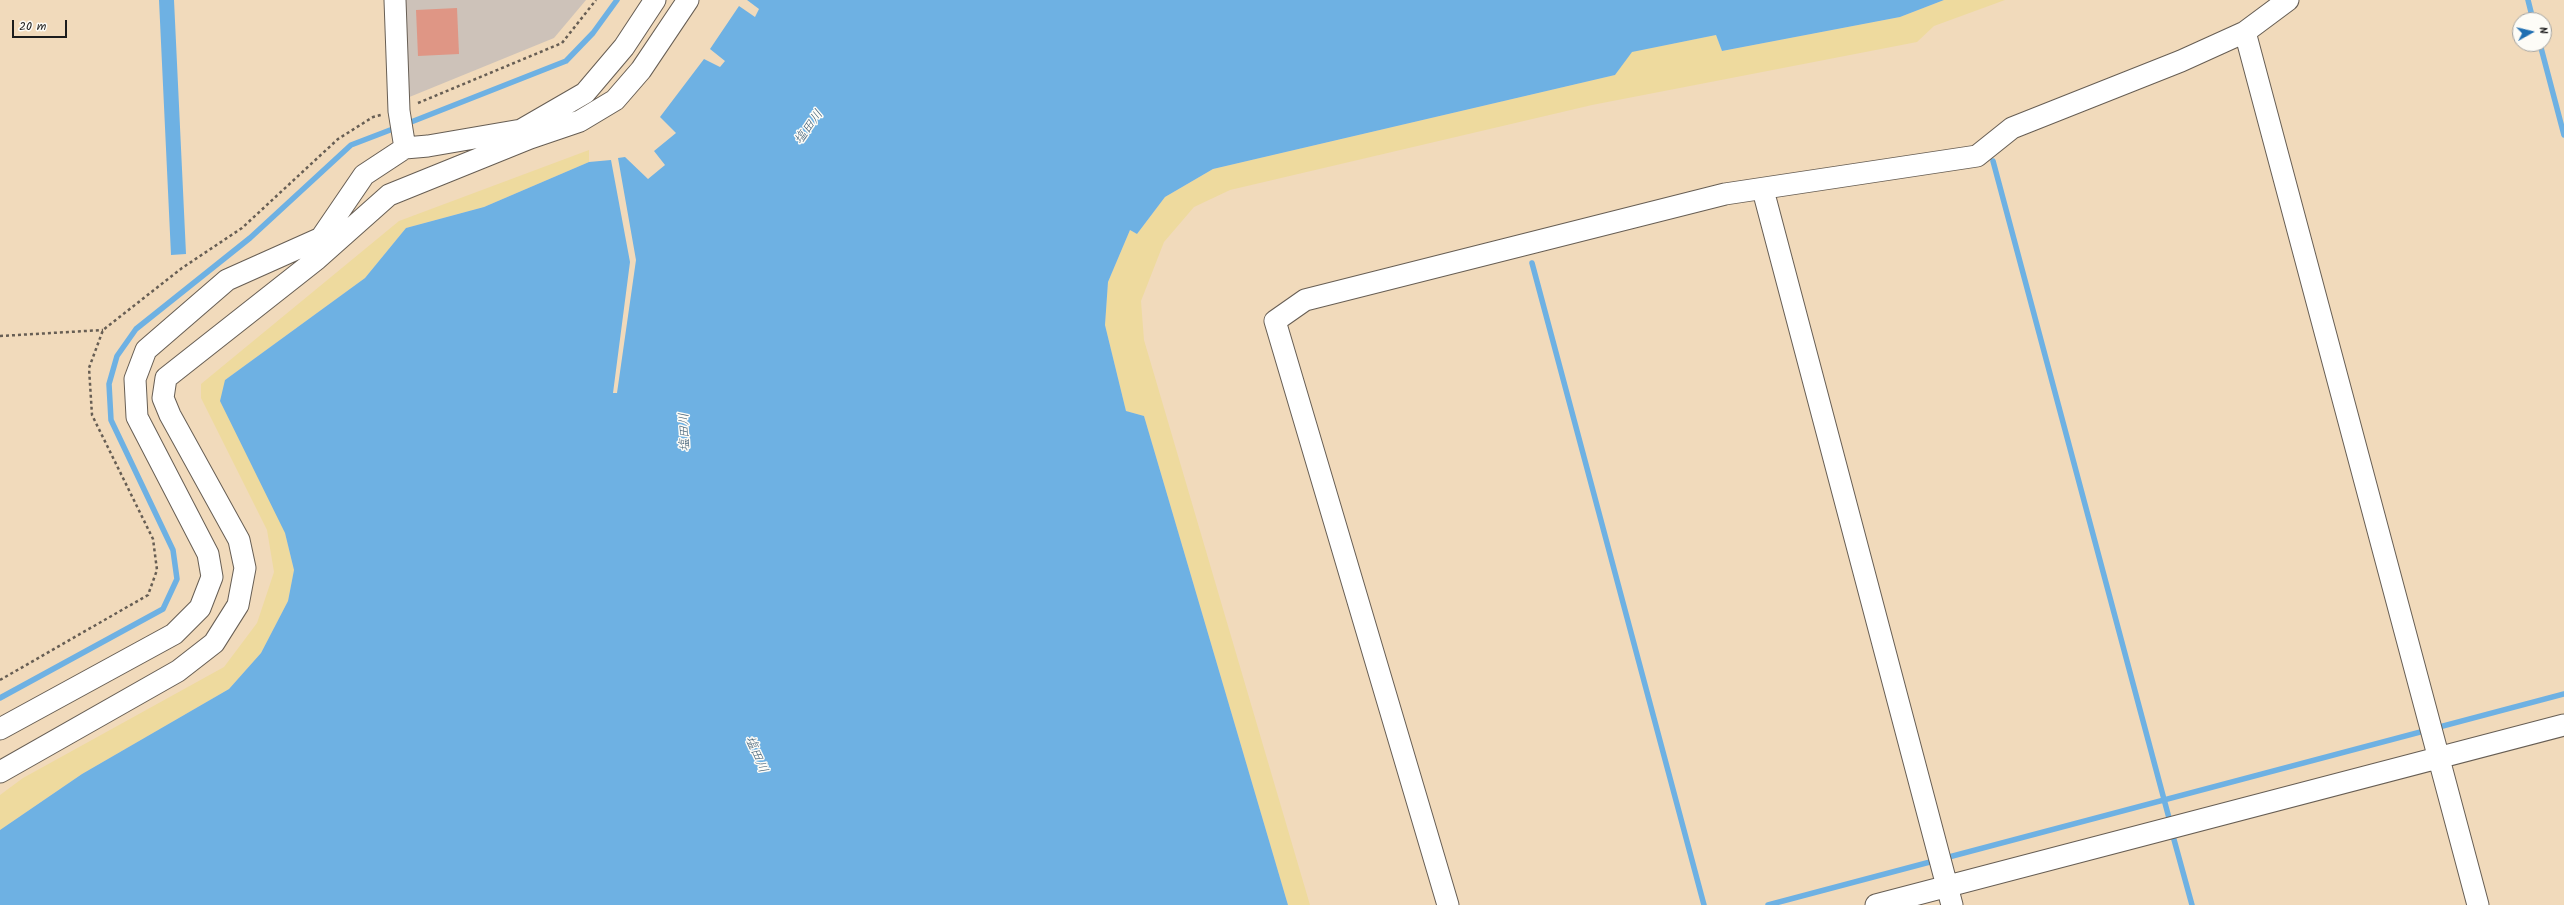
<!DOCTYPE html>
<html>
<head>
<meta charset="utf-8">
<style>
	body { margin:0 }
	#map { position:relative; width:2564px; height:905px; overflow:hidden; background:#f1dabb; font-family:Kalam,sans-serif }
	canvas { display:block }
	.north { position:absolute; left:2512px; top:12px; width:40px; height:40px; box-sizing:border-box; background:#fdfcf7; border:1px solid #a3a29f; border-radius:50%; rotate:82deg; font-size:11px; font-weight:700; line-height:16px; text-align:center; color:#1c1c1c }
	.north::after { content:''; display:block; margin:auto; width:14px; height:18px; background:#1f6fb2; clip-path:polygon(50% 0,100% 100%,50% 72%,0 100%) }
	.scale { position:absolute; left:12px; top:20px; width:55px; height:18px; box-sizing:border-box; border:2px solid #1c1c1c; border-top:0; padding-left:5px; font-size:12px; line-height:14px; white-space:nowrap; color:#1c1c1c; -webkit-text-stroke:3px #fdfcf7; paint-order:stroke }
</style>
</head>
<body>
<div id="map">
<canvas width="2564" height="905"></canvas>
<div class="north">N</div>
<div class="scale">20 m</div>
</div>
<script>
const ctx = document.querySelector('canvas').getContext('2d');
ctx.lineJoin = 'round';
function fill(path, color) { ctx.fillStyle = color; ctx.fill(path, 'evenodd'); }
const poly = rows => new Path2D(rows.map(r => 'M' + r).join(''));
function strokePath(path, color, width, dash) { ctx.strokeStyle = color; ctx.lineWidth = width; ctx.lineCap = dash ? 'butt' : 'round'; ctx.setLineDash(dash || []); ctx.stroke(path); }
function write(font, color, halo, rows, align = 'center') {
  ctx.font = font + ' Kalam,"Klee One",sans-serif'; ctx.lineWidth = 3; ctx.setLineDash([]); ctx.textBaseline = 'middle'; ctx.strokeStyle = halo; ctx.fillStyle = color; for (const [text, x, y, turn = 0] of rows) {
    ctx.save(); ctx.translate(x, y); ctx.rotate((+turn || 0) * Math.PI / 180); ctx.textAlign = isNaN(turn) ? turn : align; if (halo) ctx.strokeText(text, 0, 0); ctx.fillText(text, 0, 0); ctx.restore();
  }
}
const industrial = poly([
	[403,0,586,0,554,38,407,98]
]);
const sand = poly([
	[1944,0,2005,0,1934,26,1917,42,1592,105,1230,190,1194,207,1164,242,1141,301,1144,340,1310,905,1288,905,1144,416,1126,411,1105,325,1108,282,1130,230,1137,234,1165,197,1213,169,1615,75,1631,52,1716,35,1722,51,1900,17],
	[589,150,589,162,484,207,406,228,365,278,225,380,285,533,294,570,288,601,261,653,229,689,82,774,0,830,0,795,23,778,224,667,257,623,274,572,267,530,201,398,201,384,399,221]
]);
const water = poly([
	[159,0,174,0,186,254,171,255],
	[747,0,1944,0,1900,17,1722,51,1716,35,1632,52,1615,75,1213,169,1165,197,1137,234,1130,230,1108,282,1105,325,1126,411,1144,416,1288,905,0,905,0,830,82,774,229,689,261,653,288,601,294,570,285,533,220,401,225,380,365,278,406,228,484,207,589,162,611,160,630,262,613,393,617,393,636,260,618,158,625,157,648,179,665,165,654,151,676,133,660,117,704,59,720,67,725,61,710,49,739,6,755,17,759,9]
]);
const stream = poly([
	[2528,0,2533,20],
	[2540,44,2564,135],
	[406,124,566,61,593,33,617,0],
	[1993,161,2169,818],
	[1532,263,1704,905],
	[0,698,163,609,177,579,173,550,111,420,109,384,117,356,136,329,250,238,351,145,398,127],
	[2173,836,2192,905],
	[1768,905,2564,694]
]);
const building = poly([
	[457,8,459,54,418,56,416,10]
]);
const path = poly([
	[418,103,562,43,596,0],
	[0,336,103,330],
	[0,680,148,595,157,570,153,539,92,415,89,368,103,330,182,268,242,228,338,139,373,117,381,115]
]);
const minor = poly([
	[2245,32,2478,905],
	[521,130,585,93,624,47,655,0],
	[405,148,428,146,521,130,527,135],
	[1763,190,1952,905],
	[318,251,321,238,364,175,405,148,399,111,395,0],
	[0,729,174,634,200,608,212,577,208,554,137,417,135,379,146,350,227,280,321,238],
	[0,772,178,671,214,643,238,605,245,568,239,540,170,415,163,398,166,378,317,259,389,195,530,138,580,121,615,100,641,70,688,0],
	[1448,905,1275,321,1305,300,1725,194,1977,156,2012,128,2181,61,2245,32,2288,0],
	[1876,905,2564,725]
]);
const waterNames = [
	["塩田川",810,128,-54],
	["塩田川",686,432,-92],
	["塩田川",755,755,67]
];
fill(industrial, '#cdc2b9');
fill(sand, '#eeda9e');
fill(water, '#6eb1e3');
strokePath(stream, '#6eb1e3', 5.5);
fill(building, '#df9685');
strokePath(minor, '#675e54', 23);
strokePath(path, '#675e54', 2.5, [3, 3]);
strokePath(minor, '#fff', 21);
write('italic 13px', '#415f76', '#fdfcf7', waterNames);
</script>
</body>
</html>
